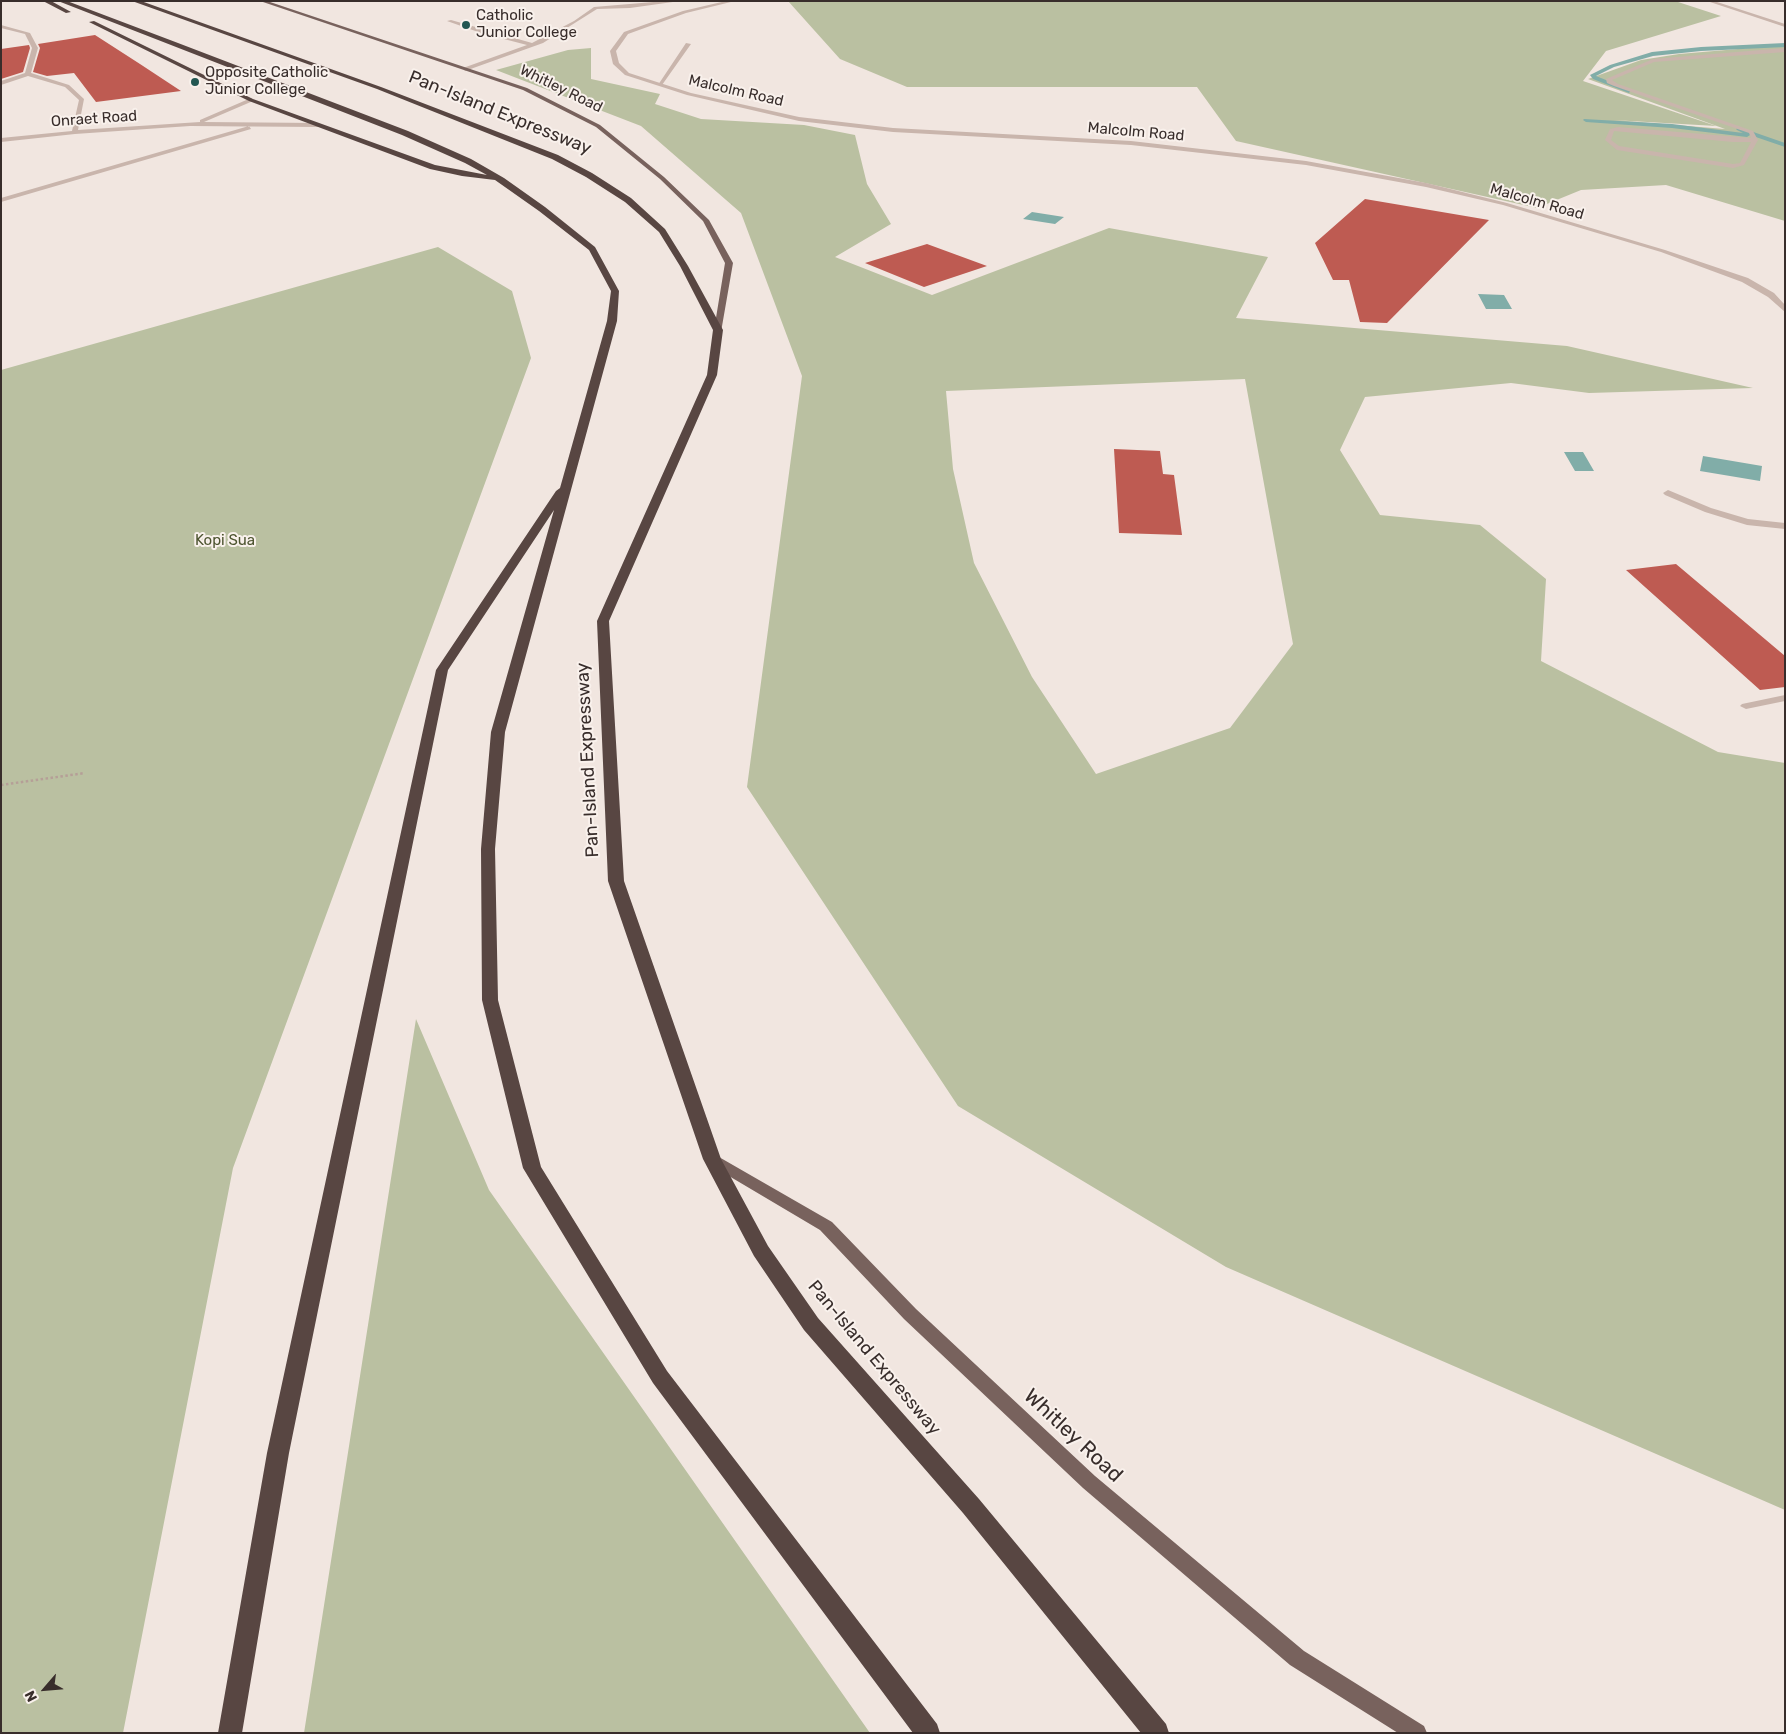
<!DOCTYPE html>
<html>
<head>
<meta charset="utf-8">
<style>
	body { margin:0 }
	#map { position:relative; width:1786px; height:1734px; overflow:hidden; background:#f1e6e0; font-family:Rubik,sans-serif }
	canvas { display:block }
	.frame { position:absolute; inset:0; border:2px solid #382d2b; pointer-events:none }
	.north { position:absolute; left:20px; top:1664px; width:50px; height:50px; -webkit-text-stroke:4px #f9f1ec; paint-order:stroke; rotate:243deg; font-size:14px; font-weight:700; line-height:20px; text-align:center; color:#382d2b }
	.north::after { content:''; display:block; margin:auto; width:18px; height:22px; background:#382d2b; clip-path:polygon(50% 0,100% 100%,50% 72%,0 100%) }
</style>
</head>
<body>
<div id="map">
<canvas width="1786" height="1734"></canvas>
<div class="frame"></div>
<div class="north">N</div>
</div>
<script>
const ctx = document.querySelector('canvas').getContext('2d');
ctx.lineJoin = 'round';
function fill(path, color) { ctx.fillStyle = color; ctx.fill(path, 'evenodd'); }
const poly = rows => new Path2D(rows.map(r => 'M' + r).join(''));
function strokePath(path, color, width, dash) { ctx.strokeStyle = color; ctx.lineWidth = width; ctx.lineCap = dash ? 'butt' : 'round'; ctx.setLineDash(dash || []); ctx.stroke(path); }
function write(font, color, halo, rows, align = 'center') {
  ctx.font = font + ' Rubik,sans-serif'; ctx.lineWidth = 4; ctx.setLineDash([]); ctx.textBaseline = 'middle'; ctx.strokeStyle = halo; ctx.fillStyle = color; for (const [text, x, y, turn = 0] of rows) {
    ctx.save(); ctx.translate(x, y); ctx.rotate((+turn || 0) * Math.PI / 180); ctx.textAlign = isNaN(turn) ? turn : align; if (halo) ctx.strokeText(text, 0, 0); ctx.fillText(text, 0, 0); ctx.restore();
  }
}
const green = poly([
	[788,1,1675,1,1721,16,1606,51,1583,81,1716,126,1613,120,1725,129,1588,79,1641,60,1679,54,1785,45,1785,221,1666,185,1581,190,1537,208,1236,141,1197,87,907,87,840,59],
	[591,48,591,79,660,94,655,104,701,119,804,125,855,135,867,184,891,224,835,257,932,295,1109,228,1268,257,1236,318,1567,346,1753,388,1589,393,1511,383,1365,397,1340,450,1380,515,1480,525,1546,579,1541,661,1718,752,1785,763,1785,1510,1226,1267,958,1106,747,787,802,376,741,213,641,126,496,70,568,50],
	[1245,379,1293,644,1230,728,1096,774,1032,677,974,563,953,469,946,391],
	[438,247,512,291,531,358,233,1168,123,1733,1,1733,1,370],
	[416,1019,489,1190,870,1733,304,1733]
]);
const water = poly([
	[1032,212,1064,217,1055,224,1023,219],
	[1478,294,1504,295,1512,309,1486,309],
	[1564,452,1583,452,1594,471,1575,471],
	[1703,456,1762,466,1760,481,1700,471]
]);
const stream = poly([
	[1785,43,1785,47,1701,51,1653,56,1614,67,1596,76,1631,90,1629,93,1593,79,1590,75,1610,65,1652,52,1701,47,1785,43],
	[1584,119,1672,124,1743,133,1737,130,1736,129,1739,127,1785,143,1785,147,1750,135,1747,137,1672,128,1586,122,1583,120,1584,119]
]);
const building = poly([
	[95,35,140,64,181,91,96,102,74,73,47,76,33,72,40,48,38,44],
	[29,45,30,48,23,72,1,79,1,49],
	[1365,199,1489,220,1387,323,1360,322,1349,280,1333,280,1315,243],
	[927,244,987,266,924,287,865,263],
	[1114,449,1160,451,1163,474,1174,475,1182,535,1119,533],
	[1676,564,1785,656,1785,687,1760,690,1626,570]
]);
const path = poly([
	[1,785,85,773]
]);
const lane = poly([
	[665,1,680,1,630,8,597,9,543,43,465,71,463,68,527,45,481,33,447,21,451,20,532,43,574,21,594,7,665,1],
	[1,25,30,33,38,48,31,73,69,85,84,99,78,130,200,122,200,120,251,98,253,101,204,122,318,123,321,125,318,127,190,126,75,134,1,142,1,138,72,131,79,100,65,87,28,76,1,85,1,81,25,73,32,48,25,34,1,28,1,25],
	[686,43,691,44,662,85,658,85,686,43],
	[1785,48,1785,52,1654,62,1612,80,1618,84,1753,131,1758,140,1744,165,1733,168,1617,150,1605,140,1610,129,1618,127,1751,138,1749,133,1614,86,1607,83,1606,79,1653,59,1785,48],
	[1614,131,1733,142,1751,142,1740,163,1733,164,1619,146,1611,140,1614,131],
	[249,126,251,129,1,202,1,198,249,126]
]);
const street = poly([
	[726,1,735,1,686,13,628,34,616,51,619,63,629,73,691,93,799,117,893,128,1131,141,1306,161,1426,183,1507,203,1665,250,1748,278,1774,293,1785,305,1785,312,1768,297,1742,282,1661,252,1503,205,1426,187,1306,165,1131,145,893,132,799,121,687,95,625,75,613,64,610,51,624,32,683,11,726,1],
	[1707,1,1714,1,1785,24,1785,27,1707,1],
	[1668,490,1711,508,1748,519,1785,523,1785,529,1747,525,1705,512,1665,495,1663,493,1668,490],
	[1785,695,1785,701,1746,709,1740,706,1742,704,1785,695]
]);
const primary = poly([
	[260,1,267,1,527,88,600,125,664,177,709,220,733,263,721,332,714,330,725,263,703,221,660,179,596,127,523,90,260,1],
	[712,1153,832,1222,916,1309,1095,1476,1304,1651,1424,1726,1427,1733,1398,1733,1290,1665,1083,1488,904,1319,820,1230,707,1163,704,1159,707,1155,712,1153]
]);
const highway = poly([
	[43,1,51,1,71,12,66,13,43,1],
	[58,1,67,1,178,43,408,131,471,159,504,178,545,207,595,247,619,291,617,321,505,732,495,849,498,1000,541,1167,667,1371,937,1724,940,1733,913,1733,653,1383,523,1168,482,1000,481,849,491,732,554,510,448,670,289,1453,242,1733,218,1733,267,1453,436,670,556,491,560,488,607,321,611,291,589,250,539,211,495,180,462,176,430,169,249,101,89,22,94,21,253,99,435,165,487,175,465,163,402,135,58,1],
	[132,1,141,1,381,87,558,155,592,173,631,198,665,229,688,266,723,330,717,375,609,621,624,881,721,1159,768,1246,818,1318,979,1499,1166,1724,1169,1733,1141,1733,963,1513,804,1330,754,1256,703,1159,608,881,597,621,707,375,713,330,680,266,659,232,625,202,586,177,552,159,377,89,132,1]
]);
const markers = [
	[466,25,5,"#235752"],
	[195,82,5,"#235752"]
];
const farPoinames = [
	["Catholic",476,16],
	["Junior College",476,33],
	["Opposite Catholic",205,73],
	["Junior College",205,90]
];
const farStreetnames = [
	["Whitley Road",561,89,26],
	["Malcolm Road",736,91,13],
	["Onraet Road",94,119,-4],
	["Malcolm Road",1136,132,5],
	["Malcolm Road",1537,202,16]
];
const farParknames = [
	["Kopi Sua",225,541]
];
const streetNames = [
	["Pan-Island Expressway",500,113,22],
	["Pan-Island Expressway",588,760,-93],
	["Pan-Island Expressway",874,1358,50]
];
const nearStreetnames = [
	["Whitley Road",1073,1436,43]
];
fill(green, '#bac0a1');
fill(water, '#81ada8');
fill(stream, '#81ada8');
fill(building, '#be5b52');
strokePath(path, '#b59f97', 2.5, [2.5, 2.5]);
fill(lane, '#c9b5ac');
fill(street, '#c9b5ac');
fill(primary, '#78625d');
fill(highway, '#584642');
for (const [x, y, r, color] of markers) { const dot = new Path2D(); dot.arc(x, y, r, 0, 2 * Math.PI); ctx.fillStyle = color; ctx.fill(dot); strokePath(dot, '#f9f1ec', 2); }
write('15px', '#382d2b', '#f9f1ec', farPoinames, 'left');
write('15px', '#382d2b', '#f9f1ec', farStreetnames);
write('15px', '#4d5430', '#f9f1ec', farParknames);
write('18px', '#382d2b', '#f9f1ec', streetNames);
write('21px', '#382d2b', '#f9f1ec', nearStreetnames);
</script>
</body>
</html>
